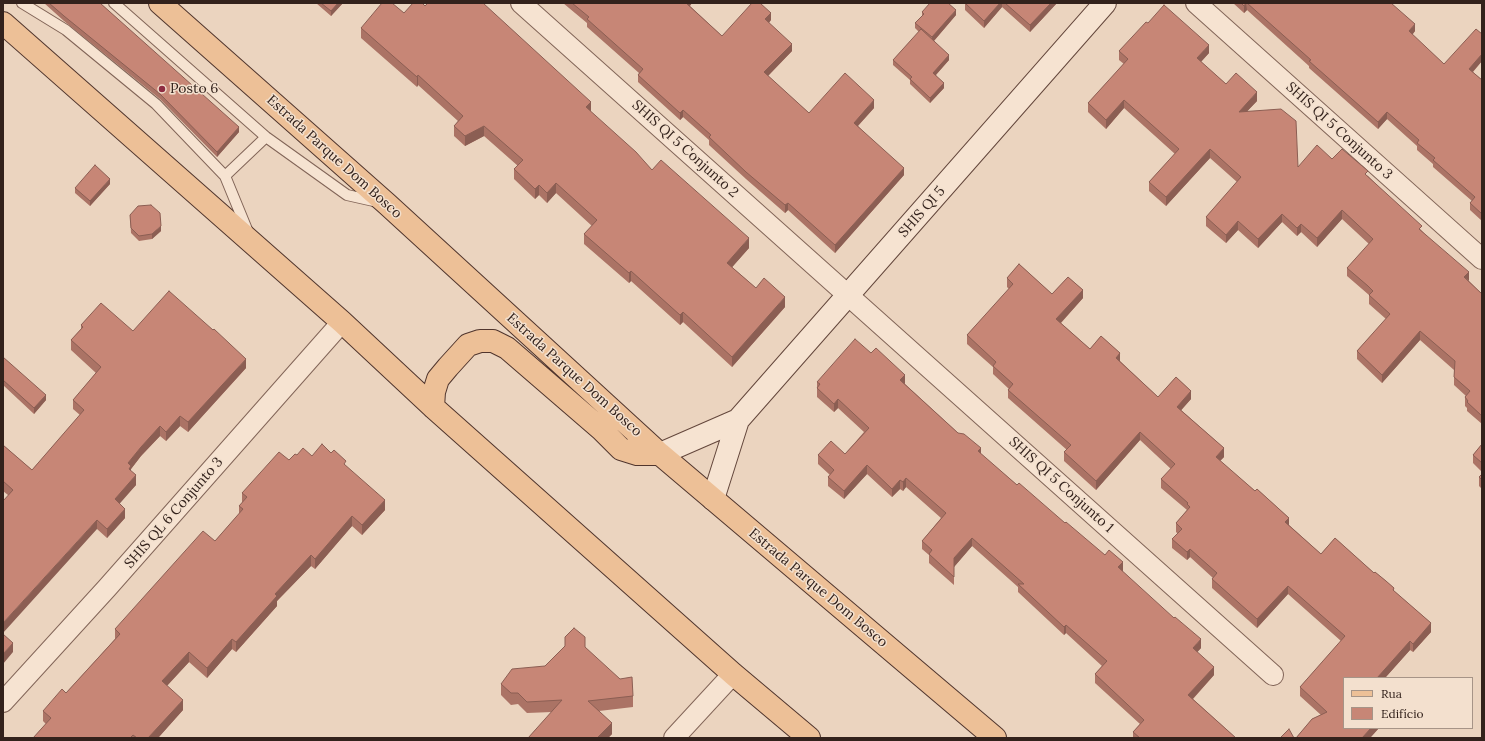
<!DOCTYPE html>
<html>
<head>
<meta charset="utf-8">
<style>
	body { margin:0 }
	#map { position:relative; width:1485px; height:741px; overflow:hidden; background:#ebd4bf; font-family:Lora,serif }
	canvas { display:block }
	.frame { position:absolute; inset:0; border:4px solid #33221c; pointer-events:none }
	.legend { position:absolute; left:1343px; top:677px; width:130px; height:52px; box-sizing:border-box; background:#f3e0ce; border:1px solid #a69487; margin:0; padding:5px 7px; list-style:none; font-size:12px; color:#33221c }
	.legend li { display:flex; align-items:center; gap:8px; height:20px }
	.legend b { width:20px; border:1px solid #a69487 }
</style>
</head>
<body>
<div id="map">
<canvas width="1485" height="741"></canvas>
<div class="frame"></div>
<ul class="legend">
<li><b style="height:5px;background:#edc097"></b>Rua</li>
<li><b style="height:11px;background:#c78676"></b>Edifício</li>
</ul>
</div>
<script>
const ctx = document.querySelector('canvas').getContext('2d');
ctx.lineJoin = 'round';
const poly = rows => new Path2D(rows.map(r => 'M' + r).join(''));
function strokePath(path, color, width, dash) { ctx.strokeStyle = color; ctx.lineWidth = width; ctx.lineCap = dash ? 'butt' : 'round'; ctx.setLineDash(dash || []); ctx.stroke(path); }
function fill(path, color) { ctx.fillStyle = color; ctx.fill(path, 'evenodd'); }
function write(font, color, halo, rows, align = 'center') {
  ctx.font = font + ' Lora,serif'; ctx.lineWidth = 3; ctx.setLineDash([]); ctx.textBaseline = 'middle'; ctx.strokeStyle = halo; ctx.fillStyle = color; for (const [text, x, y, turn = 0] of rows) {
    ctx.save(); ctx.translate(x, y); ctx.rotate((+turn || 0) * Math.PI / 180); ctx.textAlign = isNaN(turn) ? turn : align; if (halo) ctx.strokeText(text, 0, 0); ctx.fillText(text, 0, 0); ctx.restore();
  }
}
const lane = poly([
	[22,3,66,30,156,104,225,176,248,232],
	[114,3,266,137,347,195,378,202],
	[225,176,266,137]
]);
const street = poly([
	[521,3,1273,675],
	[1196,3,1482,259],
	[3,702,107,588,342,322],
	[674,738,733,674]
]);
const secondary = poly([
	[660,454,738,420],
	[713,499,738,420,1105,3]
]);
const primary = poly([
	[160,3,387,204,660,454,995,738],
	[3,23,342,322,433,407,733,674,809,738],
	[433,407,434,392,438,379,448,367,468,345,480,341,493,341,507,348,602,430,621,449,637,454,660,454]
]);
const wall = poly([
	[44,3,100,3,239,132,217,157,160,99,64,21],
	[316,3,343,3,331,16],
	[484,3,484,5,591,112,652,170,749,248,732,267,756,288,785,307,732,367,683,322,680,325,631,281,629,283,584,244,584,234,592,226,556,193,547,203,539,195,535,199,514,179,514,169,518,166,484,136,465,146,454,136,454,126,458,121,418,85,417,87,361,38,361,28,425,6],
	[563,3,692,3,690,6,722,36,771,20,769,23,792,51,768,76,809,113,874,108,858,126,904,175,835,253,788,210,785,213,746,179,709,145,709,140,683,117,680,120,638,82,638,75,639,73,587,27,587,23],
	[965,3,1057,3,1030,32,1002,7,984,28,965,10],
	[1233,3,1391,3,1415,31,1412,35,1444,64,1482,34,1482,61,1473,72,1482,80,1482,221,1470,210,1470,203,1472,201,1433,167,1433,164,1417,150,1417,146,1387,119,1378,129,1309,68,1309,66,1247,10,1244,13],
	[922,12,956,15,934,41,949,60,936,75,944,88,930,103,910,84,910,80,893,65,893,60,919,32,915,28,915,23,922,16],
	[1148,23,1209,53,1201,62,1226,84,1257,101,1247,111,1298,167,1332,159,1368,176,1422,231,1469,281,1482,294,1482,424,1467,411,1467,408,1465,406,1465,397,1466,396,1454,385,1454,370,1420,340,1382,383,1357,359,1357,351,1386,319,1369,304,1369,295,1347,276,1347,268,1369,244,1342,219,1317,247,1301,232,1297,236,1282,222,1258,248,1238,230,1226,243,1206,226,1206,217,1237,182,1210,158,1166,206,1149,191,1149,182,1175,154,1124,108,1106,129,1088,112,1088,103,1124,64,1119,60,1119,51],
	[110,184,90,206,75,193,75,188],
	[130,215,161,231,152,239,139,241,131,233],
	[1019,264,1052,294,1068,277,1083,290,1083,298,1061,323,1090,349,1101,336,1120,353,1120,361,1158,397,1176,377,1191,391,1191,399,1181,410,1224,448,1224,457,1220,461,1255,491,1257,489,1289,518,1289,525,1321,554,1335,538,1374,573,1375,572,1386,581,1394,588,1394,591,1431,623,1431,632,1413,652,1410,650,1385,678,1344,678,1344,728,1379,728,1370,738,1296,738,1312,719,1321,715,1300,696,1300,687,1341,641,1288,594,1257,628,1212,588,1212,579,1213,578,1190,557,1187,560,1172,548,1172,539,1178,534,1176,532,1176,523,1187,510,1161,488,1161,479,1171,469,1140,440,1096,490,1064,461,1064,452,1067,450,1008,398,1008,390,1009,389,993,374,993,367,967,344,967,335,1009,289,1007,287,1007,278],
	[81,325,133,331,246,368,188,432,180,426,166,441,160,436,141,456,131,469,131,471,136,485,119,503,125,518,107,538,97,529,8,495,3,491,3,445,32,470,80,415,73,409,73,400,96,373,71,350,71,340,81,329],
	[3,357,46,400,34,414,3,385],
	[817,382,905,383,905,384,981,454,1017,485,1123,571,1122,571,1201,648,1197,652,1214,675,1193,699,1236,738,1133,738,1133,732,1140,724,1095,683,1095,674,1102,666,1066,633,1064,635,1018,592,1018,587,972,546,954,567,954,585,929,563,929,555,922,549,922,541,941,518,906,487,903,491,900,489,892,497,867,474,844,499,828,486,828,477,830,475,818,464,818,455,845,454,864,432,838,408,834,412,817,397],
	[1482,444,1482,472,1473,463,1473,455],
	[297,455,312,456,346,466,385,510,362,535,352,526,315,569,311,566,277,601,277,606,236,652,232,649,207,678,189,662,167,686,183,710,158,738,33,738,46,724,43,721,43,711,66,693,115,639,115,629,215,541,239,514,239,506,242,503,242,493],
	[1482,474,1482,489,1479,486,1479,477],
	[565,637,585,647,633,696,633,707,599,711,612,734,608,738,528,738,552,712,527,713,518,704,511,705,501,695,501,684,545,666,565,647]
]);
const shadedWall = poly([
	[338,3,343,3,331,16,331,11],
	[686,3,692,3,686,10],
	[1000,3,1002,3,1002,7,984,28,984,21],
	[1051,3,1057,3,1030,32,1030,25],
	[1246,3,1247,10,1244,13,1244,6],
	[956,10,956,15,932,43,932,37],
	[771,13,771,20,765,27,765,19],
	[1415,24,1415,31,1409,39,1409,31],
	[792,44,792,51,764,80,764,72],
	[1209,45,1209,53,1197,66,1197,58],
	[1482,54,1482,61,1469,76,1469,69],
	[949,55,949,60,933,78,933,73],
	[418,75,418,85,417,87,417,77],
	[944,83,944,88,930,103,930,98],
	[1257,92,1257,101,1239,120,1239,112],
	[874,100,874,108,854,130,854,123],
	[1124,100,1124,108,1106,129,1106,120],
	[591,102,591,112,586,107],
	[683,110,683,117,680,120,680,113],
	[1387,112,1387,119,1378,129,1378,122],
	[484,126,484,136,465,146,465,136],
	[239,127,239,132,217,157,217,152],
	[1210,149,1210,158,1166,206,1166,197],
	[904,168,904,175,835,253,835,245],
	[110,179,110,184,90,206,90,201],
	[556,183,556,193,547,203,547,193],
	[539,185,539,195,535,199,535,189],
	[788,203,788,210,785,213,785,205],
	[1342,210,1342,219,1317,247,1317,238],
	[1282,214,1282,222,1258,248,1258,239],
	[1238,221,1238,230,1226,243,1226,235],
	[1301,224,1301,232,1297,236,1297,228],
	[161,226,161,231,152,239,152,234],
	[749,238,749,248,727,273,727,263],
	[631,271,631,281,629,283,629,273],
	[1469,272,1469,281,1464,277],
	[1083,290,1083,298,1056,328,1056,319],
	[785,297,785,307,732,367,732,357],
	[683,312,683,322,680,325,680,315],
	[1420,331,1420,340,1382,383,1382,375],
	[1120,353,1120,362,1116,358],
	[246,359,246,368,188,432,188,422],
	[905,375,905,383,900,389,900,380],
	[1191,391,1191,399,1177,415,1177,407],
	[46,395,46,400,34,414,34,408],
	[838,399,838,408,834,412,834,404],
	[180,416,180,426,166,441,166,432],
	[160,426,160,436,141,456,131,469,131,476,129,472,128,463,141,447],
	[1140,432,1140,440,1096,490,1096,481],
	[981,448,981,457,978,451],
	[1224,448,1224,457,1216,465,1216,457],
	[867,465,867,474,844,499,844,491],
	[136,475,136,485,115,509,115,499],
	[906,478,906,487,903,491,903,482],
	[900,480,900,489,892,497,892,489],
	[385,500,385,510,362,535,362,525],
	[125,509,125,518,107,538,107,529],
	[352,516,352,526,315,569,315,559],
	[1289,518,1289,526,1285,522],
	[97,520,97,529,3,633,3,623],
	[972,538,972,546,954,567,954,585,954,558],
	[1190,549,1190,557,1187,560,1187,552],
	[311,555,311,566,277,601,277,606,236,652,236,642,275,594],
	[1123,562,1123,571,1118,576,1118,567],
	[1288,586,1288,594,1257,628,1257,619],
	[1431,623,1431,632,1413,652,1413,644],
	[1066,625,1066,633,1064,635,1064,627],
	[232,639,232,649,207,678,207,668],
	[1201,639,1201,648,1193,657,1193,648],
	[1410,641,1410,650,1385,678,1377,678],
	[13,643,13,652,3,664,3,654],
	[189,652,189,662,162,691,162,681],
	[1214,667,1214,675,1188,704,1188,695],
	[183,700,183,710,158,738,148,738],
	[612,723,612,734,608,738,597,738],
	[1371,728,1379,728,1370,738,1362,738]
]);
const building = poly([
	[49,3,100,3,239,127,217,152,160,94,64,16,49,3],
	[321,3,338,3,331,11,321,3],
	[382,3,392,3,404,13,413,3,422,3,425,6,428,3,483,3,591,102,586,107,636,152,652,170,661,160,749,238,727,263,756,288,764,278,785,297,732,357,683,312,680,315,631,271,629,273,584,234,597,220,556,183,547,193,539,185,535,189,514,169,523,160,484,126,465,136,454,126,463,116,418,75,417,77,361,28,382,3],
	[572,3,686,3,722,36,752,3,760,3,771,13,765,19,792,44,764,72,809,113,845,73,874,100,854,123,904,168,835,245,788,203,785,205,746,172,709,137,711,135,683,110,680,113,638,75,643,69,587,19,589,17,572,3],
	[930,3,948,3,956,10,932,37,915,23,924,14,922,12,930,3],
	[965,3,1000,3,984,21,965,3],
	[1005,3,1051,3,1030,25,1005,3],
	[1241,3,1246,3,1244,6,1241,3],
	[1247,3,1391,3,1415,24,1409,31,1444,64,1476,29,1482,34,1482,54,1469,69,1482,80,1482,214,1470,203,1475,197,1433,160,1435,158,1417,143,1419,140,1387,112,1378,122,1309,61,1311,60,1247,3],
	[1164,5,1209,45,1197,58,1226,84,1236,73,1257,92,1239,112,1281,109,1296,121,1298,167,1317,145,1332,159,1342,149,1368,171,1365,174,1422,226,1419,229,1469,272,1464,277,1482,294,1482,416,1467,402,1468,401,1465,397,1470,391,1454,377,1455,361,1420,331,1382,375,1357,351,1390,314,1369,295,1373,291,1368,286,1347,268,1373,239,1342,210,1317,238,1301,224,1297,228,1282,214,1258,239,1238,221,1226,235,1206,217,1241,177,1210,149,1166,197,1149,182,1179,149,1124,100,1106,120,1088,103,1128,59,1119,51,1146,22,1148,23,1164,5],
	[921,29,949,55,933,73,944,83,930,98,910,79,912,77,893,60,921,29],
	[95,165,110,179,90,201,75,188,95,165],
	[151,205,160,213,161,226,152,234,139,236,131,228,130,215,138,206,151,205],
	[1019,264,1052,294,1068,277,1083,290,1056,319,1090,349,1101,336,1120,353,1116,358,1158,397,1176,377,1191,391,1177,407,1224,448,1216,457,1255,491,1257,489,1289,518,1285,522,1321,554,1335,538,1374,573,1375,572,1386,581,1394,588,1393,590,1431,623,1413,644,1410,641,1377,678,1344,678,1344,728,1371,728,1362,738,1296,738,1312,719,1327,712,1300,687,1345,636,1288,586,1257,619,1212,579,1217,573,1190,549,1187,552,1172,539,1182,529,1176,523,1190,507,1187,504,1188,503,1161,479,1175,464,1140,432,1096,481,1064,452,1071,445,1008,390,1013,384,993,366,996,362,967,335,1013,284,1007,278,1019,264],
	[169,291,213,330,214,329,246,359,188,422,180,416,166,432,160,426,141,447,128,463,131,466,129,469,136,475,115,499,125,509,107,529,97,520,3,623,3,501,13,490,3,481,3,445,32,470,84,410,73,400,101,367,71,340,83,327,81,325,101,303,133,331,169,291],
	[855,339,871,353,876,348,905,375,900,380,958,433,964,434,981,448,978,451,1017,485,1019,483,1065,523,1066,522,1105,555,1109,550,1123,562,1118,567,1174,618,1175,617,1201,639,1193,648,1214,667,1188,695,1236,738,1140,738,1133,732,1144,720,1095,674,1107,661,1066,625,1064,627,1018,584,1024,584,972,538,954,558,954,577,929,554,932,550,922,541,946,513,906,478,903,482,900,480,892,489,867,465,844,491,828,477,834,470,818,455,831,441,845,454,869,428,838,399,834,404,817,388,820,384,817,382,855,339],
	[3,357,46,395,34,408,3,380,3,357],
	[322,444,331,453,334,450,346,461,344,464,385,500,362,525,352,516,315,559,311,555,275,594,277,596,236,642,232,639,207,668,189,652,162,681,183,700,148,738,137,738,133,735,130,738,33,738,51,718,43,711,62,689,66,693,120,634,115,629,203,531,215,541,243,509,239,506,247,497,242,493,279,452,289,460,295,454,297,455,303,448,312,456,322,444],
	[1482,444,1482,463,1473,455,1482,444],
	[1482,474,1482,480,1479,477,1482,474],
	[574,628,585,637,585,647,620,679,632,677,633,696,588,701,612,723,597,738,528,738,562,700,527,702,518,693,511,693,501,684,512,669,545,666,565,646,565,637,574,628],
	[3,634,13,643,3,654,3,634],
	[1289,729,1294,738,1280,738,1289,729]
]);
const markers = [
	[162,89,4,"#8e2c42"]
];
const poiNames = [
	["Posto 6",170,89]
];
const streetNames = [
	["SHIS QI 5 Conjunto 3",1339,131,42],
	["SHIS QI 5 Conjunto 2",685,149,42],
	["Estrada Parque Dom Bosco",334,157,42],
	["SHIS QI 5",922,212,-49],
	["Estrada Parque Dom Bosco",574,375,42],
	["SHIS QI 5 Conjunto 1",1061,485,42],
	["SHIS QL 6 Conjunto 3",174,513,-49],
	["Estrada Parque Dom Bosco",818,588,40]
];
strokePath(lane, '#826558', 12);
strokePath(street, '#826558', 22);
strokePath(secondary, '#64473c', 24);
strokePath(primary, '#50352d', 24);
strokePath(lane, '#f6e3d1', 10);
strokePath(street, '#f6e3d1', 20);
strokePath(secondary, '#f6e3d1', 22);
strokePath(primary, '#edc097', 22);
fill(wall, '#ab7365');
fill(shadedWall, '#8b5e53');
fill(building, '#c78676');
strokePath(building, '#8b5e53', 1);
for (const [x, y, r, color] of markers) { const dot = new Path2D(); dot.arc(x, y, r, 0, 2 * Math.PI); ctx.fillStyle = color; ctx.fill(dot); strokePath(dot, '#f3e0ce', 1.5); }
write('14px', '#33221c', '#f3e0ce', poiNames, 'left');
write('14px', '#33221c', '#f3e0ce', streetNames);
</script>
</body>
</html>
